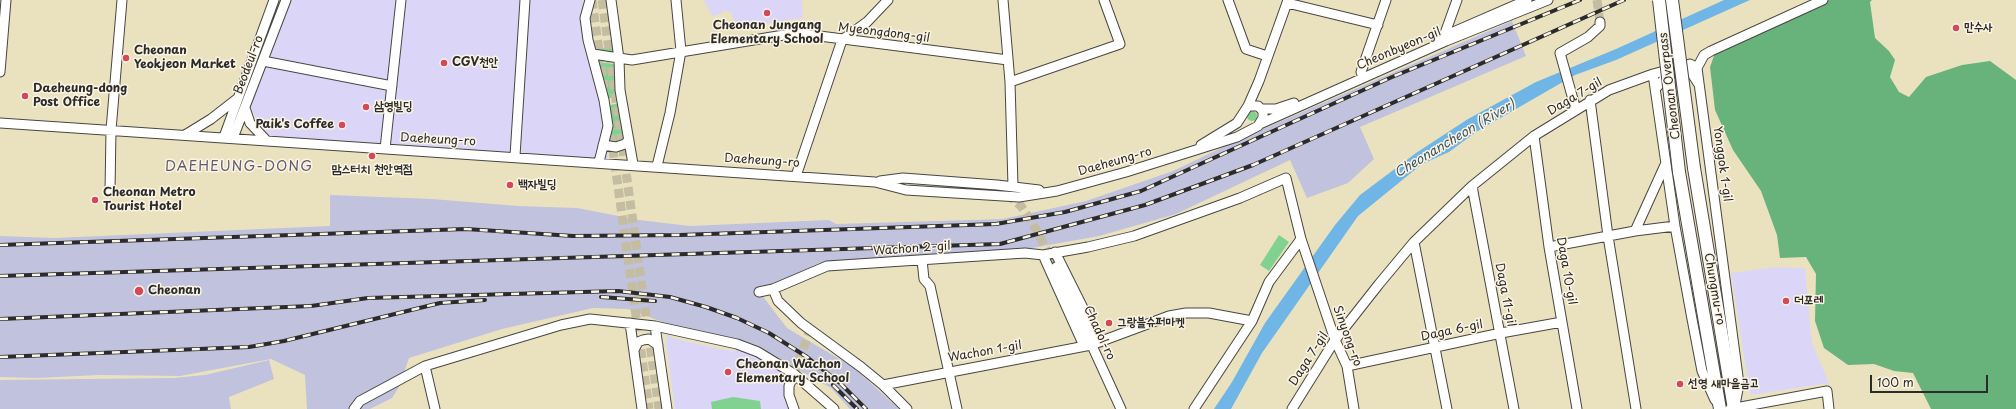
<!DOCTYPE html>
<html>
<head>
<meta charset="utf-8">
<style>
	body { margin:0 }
	#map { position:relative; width:2016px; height:409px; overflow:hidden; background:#eae2bf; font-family:"Playpen Sans",sans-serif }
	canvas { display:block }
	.scale { position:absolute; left:1870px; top:375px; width:118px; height:18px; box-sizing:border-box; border:2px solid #2b2b2b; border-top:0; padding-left:5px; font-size:12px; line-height:14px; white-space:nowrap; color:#2b2b2b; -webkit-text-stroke:3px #fcf5e5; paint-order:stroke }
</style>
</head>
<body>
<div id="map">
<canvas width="2016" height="409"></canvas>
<div class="scale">100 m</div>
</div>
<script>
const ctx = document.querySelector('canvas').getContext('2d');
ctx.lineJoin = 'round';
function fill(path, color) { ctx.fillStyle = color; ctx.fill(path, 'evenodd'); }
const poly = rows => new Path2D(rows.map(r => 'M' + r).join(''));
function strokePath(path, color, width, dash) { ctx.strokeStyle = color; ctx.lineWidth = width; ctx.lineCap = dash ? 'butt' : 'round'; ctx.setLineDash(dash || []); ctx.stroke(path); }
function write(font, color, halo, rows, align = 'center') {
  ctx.font = font + ' "Playpen Sans","Poor Story",sans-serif'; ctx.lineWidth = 3; ctx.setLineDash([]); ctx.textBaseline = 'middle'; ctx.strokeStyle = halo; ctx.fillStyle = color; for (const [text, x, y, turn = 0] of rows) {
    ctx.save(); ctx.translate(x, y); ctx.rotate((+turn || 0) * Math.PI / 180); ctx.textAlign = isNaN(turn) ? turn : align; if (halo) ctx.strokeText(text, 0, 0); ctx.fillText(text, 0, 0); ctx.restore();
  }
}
const built = poly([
	[289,0,583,0,608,159,272,136,262,133,259,122,249,108],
	[704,0,802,0,803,18,736,28,731,12,725,11,720,14,712,16],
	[1776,267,1805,268,1812,343,1829,383,1750,395,1731,273],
	[668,332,672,338,725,350,742,351,762,359,789,374,792,409,675,409,666,341]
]);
const industrial = poly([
	[1512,21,1526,56,1360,127,1374,159,1348,183,1307,198,1290,160,1176,214,1099,236,1032,248,819,263,768,287,761,294,787,328,853,367,899,409,850,409,831,388,757,347,724,336,716,337,673,326,628,309,593,308,502,329,409,358,399,387,392,398,370,409,307,409,305,375,271,359,180,376,99,375,37,378,0,377,0,236,55,238,330,226,330,195,432,199,518,206,577,208,639,220,690,226,829,220,836,224,1003,219,1086,201,1173,171,1240,139],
	[269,360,274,379,229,397,231,409,0,409,0,380,174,378,205,375]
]);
const green = poly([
	[614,46,614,50,611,53,593,50],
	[598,62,615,64,619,92,613,94,614,97,606,99],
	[609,103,610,105,620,103,627,137,621,144,606,144,607,104],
	'1247 116a5 5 0 1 1 10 0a5 5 0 1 1-10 0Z',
	[1279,235,1289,242,1269,271,1260,265],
	[733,397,760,401,761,409,712,409,711,402]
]);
const forest = poly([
	[1829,0,1872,0,1870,2,1875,38,1889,51,1895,60,1890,77,1899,92,1909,97,1926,77,1962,65,1990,61,2016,80,2016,409,1931,409,1913,373,1894,371,1874,364,1848,365,1824,348,1815,321,1816,274,1806,257,1780,258,1777,235,1761,191,1733,150,1715,110,1710,67,1716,50,1755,35]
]);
const water = poly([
	[1724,0,1750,0,1616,60,1575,75,1476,132,1449,152,1422,164,1358,216,1262,353,1231,409,1214,409,1232,382,1265,323,1335,225,1360,195,1416,153,1468,119,1536,82,1616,49]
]);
const minorTunnel = poly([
	[592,0,604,88],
	[602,0,659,409],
	[1597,0,1600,22],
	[609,122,649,409],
	[994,190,1008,195,1021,206,1033,224,1056,267],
	[794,374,810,330]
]);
const minor = poly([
	[590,0,585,18,588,40,604,100,608,126,599,162],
	[611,0,619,59,620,90,633,164],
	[1003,0,1010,82,1013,186],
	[1228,0,1246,49,1267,56],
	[1287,3,1378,25],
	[1444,36,1457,0],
	[1435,40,1527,0],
	[593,54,632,60,796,33,1008,60],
	[263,61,392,86],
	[0,72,6,0],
	[1653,74,1675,226,1692,319,1702,371,1715,400],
	[1363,77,1361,72,1386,0],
	[1010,82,1120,44,1104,0],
	[1657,87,1667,76,1691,72,1698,83],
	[1590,100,1608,236,1636,409],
	[245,108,250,123,266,140],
	[1261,109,1276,109,1294,103],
	[1576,110,1560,53,1588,37,1600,26,1600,22],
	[0,123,875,182,906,190,1019,197,1057,191,1126,172,1237,137,1258,126,1263,118,1263,111,1258,106,1248,106],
	[1260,124,1446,41,1548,0],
	[185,135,211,119,238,98],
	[1534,136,1549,247,1577,409],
	[224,137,274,0],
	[233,138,286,0],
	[603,145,616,147,625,144,629,140],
	[1201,145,1237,123,1248,106,1259,81,1288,0],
	[385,149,401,0],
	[515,156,525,0],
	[657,166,670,113,681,51,676,0],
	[796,176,842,40,867,22,888,0],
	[880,181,903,178,997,185,1039,190],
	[1472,186,1514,409],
	[110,191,111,130,122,0],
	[1635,231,1665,165],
	[1414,242,1447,409],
	[1549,247,1635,231,1675,226],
	[1055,252,1100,342],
	[1043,255,1084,346],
	[922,260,924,279,930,286,957,409],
	[1056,267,1121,409],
	[773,289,778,301,801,323,861,367,883,385,907,409],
	[759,292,773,289,827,266,1025,253,1043,255,1088,247,1134,236,1240,198,1286,178,1301,239,1335,340,1347,366,1354,409],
	[630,323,642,409],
	[655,326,667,409],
	[634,350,638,342,643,340,649,339,658,345],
	[1347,366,1501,333,1562,322],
	[794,374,834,409],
	[883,385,1091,345,1169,316,1186,313,1209,313,1252,321],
	[1735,405,1739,384,1697,68,1704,55,1711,51,1823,0],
	[354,409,360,401,425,366],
	[435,409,425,366,561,325,590,319,655,326,737,344,758,352,794,374,789,386,789,395,794,409],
	[1194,409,1252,321,1269,282,1301,239],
	[1292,409,1335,340,1379,284,1414,242,1472,186,1534,136,1609,90,1653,74,1690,64,1697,68],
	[1730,409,1827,391,1829,409]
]);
const major = poly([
	[1694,168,1734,409],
	[1679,172,1720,409]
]);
const rail = poly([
	[0,245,466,229,573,236,680,235,996,224,1065,212,1141,191,1392,77,1580,0],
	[0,276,1000,244,1145,205,1253,165,1624,0],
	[601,297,655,301],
	[0,319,311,306,368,298,618,291,670,297,706,307,737,318,769,333,807,357,841,384,866,409],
	[0,357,249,347,284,341,440,303,485,300],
	[833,385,857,409]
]);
const majorBridge = poly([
	[1659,0,1679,172],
	[1672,0,1694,168]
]);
const markers = [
	[767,13,4,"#d1495b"],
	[1956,28,4,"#d1495b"],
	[126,58,4,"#d1495b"],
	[444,63,4,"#d1495b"],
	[25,96,4,"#d1495b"],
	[366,107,4,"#d1495b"],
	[342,125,4,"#d1495b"],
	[372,156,4,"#d1495b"],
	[510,185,4,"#d1495b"],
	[95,200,4,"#d1495b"],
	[139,291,5,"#d1495b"],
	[1786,301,4,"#d1495b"],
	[1109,323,4,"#d1495b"],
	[728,372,4,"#d1495b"],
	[1680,384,4,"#d1495b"]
];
const poiNames = [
	["Cheonan Jungang",767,26,"center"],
	["Elementary School",767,40,"center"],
	["만수사",1964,28],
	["Cheonan",134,51],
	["Yeokjeon Market",134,65],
	["CGV천안",452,63],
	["Daeheung-dong",33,89],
	["Post Office",33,103],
	["삼영빌딩",374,107],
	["Paik's Coffee",334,125,"right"],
	["맘스터치 천안역점",372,170,"center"],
	["백자빌딩",518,185],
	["Cheonan Metro",103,193],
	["Tourist Hotel",103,207],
	["Cheonan",148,291],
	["더포레",1794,301],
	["그랑블슈퍼마켓",1117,323],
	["Cheonan Wachon",736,365],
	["Elementary School",736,379],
	["선영 새마을금고",1688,384]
];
const streetNames = [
	["Myeongdong-gil",884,33,7],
	["Cheonbyeon-gil",1399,49,-23],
	["Beodeul-ro",249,65,-69],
	["Cheonan Overpass",1670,86,-97],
	["Daga 7-gil",1575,97,-31],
	["Daeheung-ro",438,140,3],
	["Daeheung-ro",762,161,4],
	["Daeheung-ro",1115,162,-16],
	["Yonggok 1-gil",1722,164,82],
	["Wachon 2-gil",912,249,-4],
	["Daga 10-gil",1566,271,80],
	["Chungmu-ro",1714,289,80],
	["Daga 11-gil",1505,295,79],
	["Daga 6-gil",1452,331,-12],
	["Chadol-ro",1099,333,65],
	["Sinyong-ro",1347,336,70],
	["Wachon 1-gil",985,352,-10],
	["Daga 7-gil",1309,359,-57]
];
const waterNames = [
	["Cheonancheon (River)",1455,139,-31]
];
const quarterNames = [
	["DAEHEUNG-DONG",239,167]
];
fill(built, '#dbd6f7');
fill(industrial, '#c1c2dd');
fill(green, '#81d191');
fill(forest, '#68b37b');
fill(water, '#6fb6e7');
strokePath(minorTunnel, '#c4bda1', 9, [9, 4.5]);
strokePath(minor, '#484641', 11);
strokePath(major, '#484641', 14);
strokePath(minor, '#fff', 9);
strokePath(major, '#fff', 12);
strokePath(rail, '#2b2b2b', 4);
strokePath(rail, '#fcf5e5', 2.5, [8]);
strokePath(majorBridge, '#484641', 14, []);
strokePath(majorBridge, '#fff', 12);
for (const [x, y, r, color] of markers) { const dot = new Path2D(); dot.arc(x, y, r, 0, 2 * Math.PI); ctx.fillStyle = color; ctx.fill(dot); strokePath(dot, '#fcf5e5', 1.5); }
write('bold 12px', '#2b2b2b', '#fcf5e5', poiNames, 'left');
write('12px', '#2b2b2b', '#fcf5e5', streetNames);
write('italic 13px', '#3f5563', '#fcf5e5', waterNames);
ctx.letterSpacing = '1px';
write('14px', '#61596f', '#fcf5e5', quarterNames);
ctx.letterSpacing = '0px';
</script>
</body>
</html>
